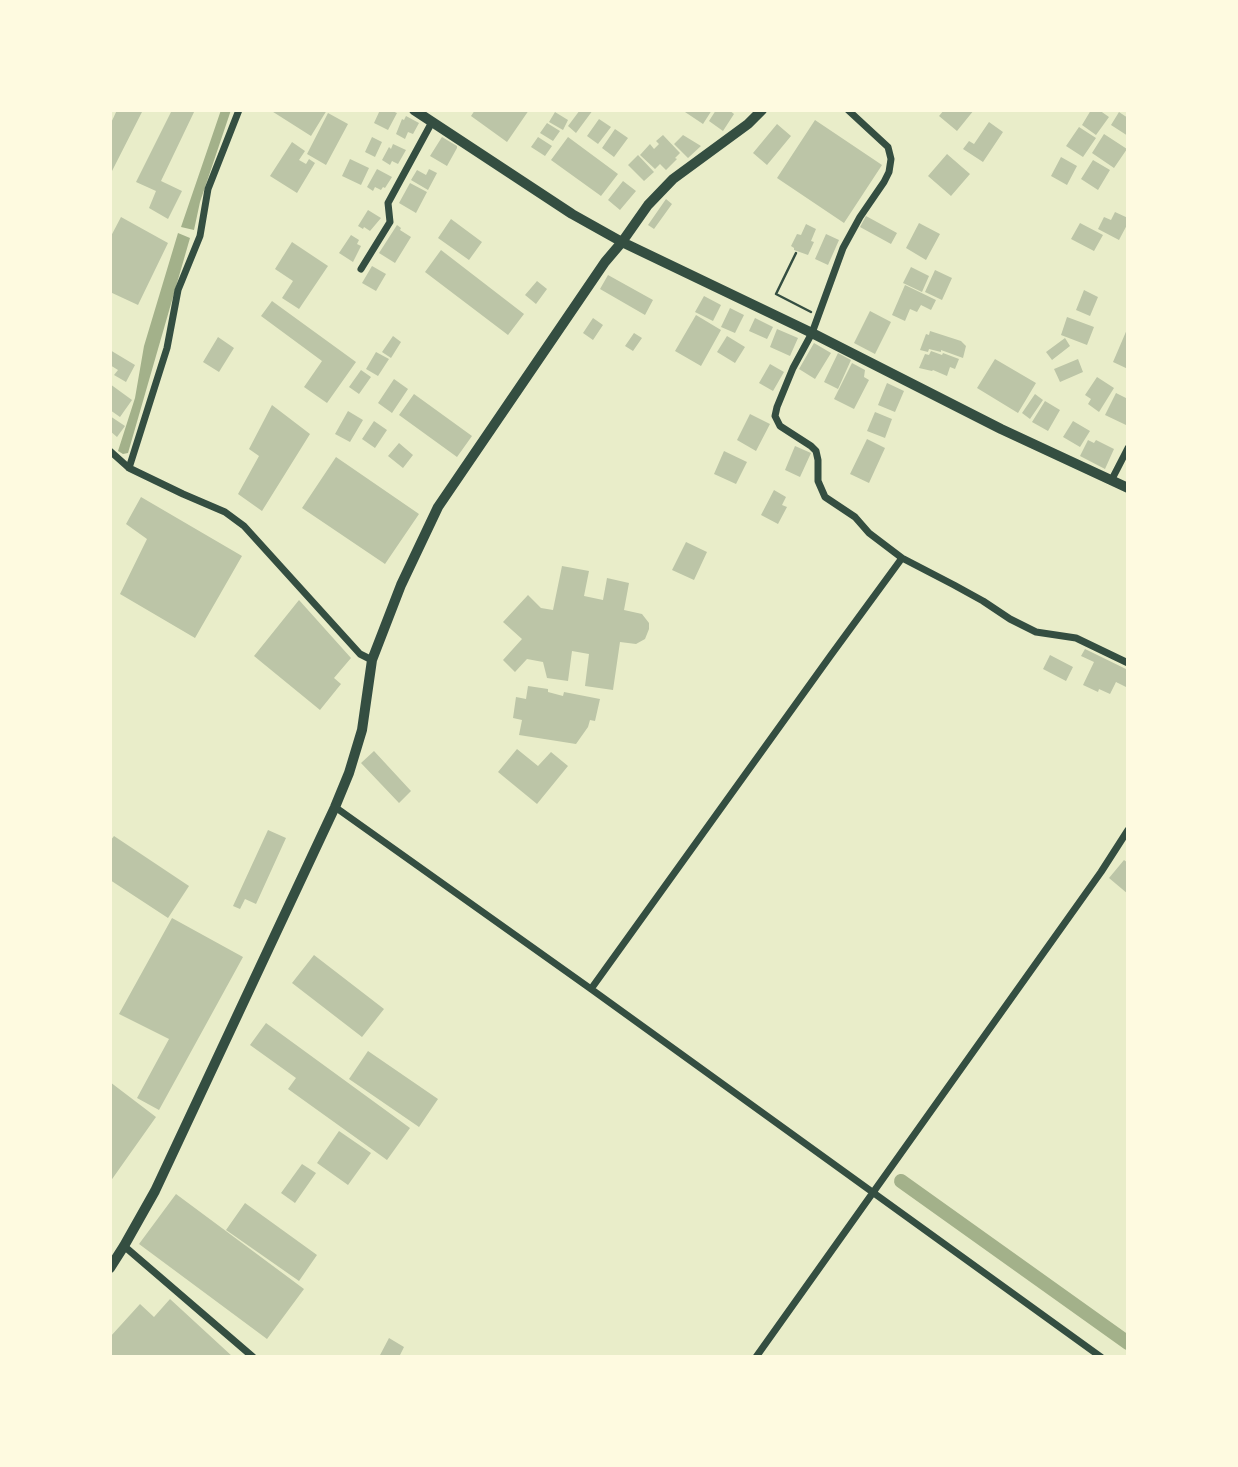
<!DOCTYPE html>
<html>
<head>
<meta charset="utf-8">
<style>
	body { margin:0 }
	#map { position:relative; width:1238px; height:1467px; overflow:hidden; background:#e9edc9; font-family:Overpass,sans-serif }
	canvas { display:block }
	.frame { position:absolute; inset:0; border:112px solid #fefae0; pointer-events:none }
</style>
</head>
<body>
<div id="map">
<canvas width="1238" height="1467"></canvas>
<div class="frame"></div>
</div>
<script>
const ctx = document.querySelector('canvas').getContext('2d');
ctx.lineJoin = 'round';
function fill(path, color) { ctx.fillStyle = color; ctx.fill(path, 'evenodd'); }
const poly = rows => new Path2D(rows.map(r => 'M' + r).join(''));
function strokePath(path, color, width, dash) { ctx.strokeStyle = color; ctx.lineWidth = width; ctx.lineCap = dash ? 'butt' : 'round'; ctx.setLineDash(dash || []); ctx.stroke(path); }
const water = poly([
	[221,110,231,110,200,202,194,230,181,227],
	[178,233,190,238,128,453,123,454,118,451,135,398,144,346]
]);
const canal = poly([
	[901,1181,1128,1343]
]);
const building = poly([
	[117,110,143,110,112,171,110,170,110,125],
	[172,110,195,110,161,181,182,191,168,219,149,208,156,191,136,182],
	[270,110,327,110,311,136],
	[380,110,390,110,397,113,388,130,374,123],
	[475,110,529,110,507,142,471,116],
	[580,110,593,110,576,133,568,126],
	[682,110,712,110,703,124],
	[716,110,729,110,734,114,723,131,709,121],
	[944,110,974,110,957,131,939,116],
	[1091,110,1099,110,1109,117,1096,135,1082,125],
	[555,112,568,120,563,130,549,122],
	[1119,112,1128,118,1128,136,1111,125],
	[328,113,348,124,326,165,307,154],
	[406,116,419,123,413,134,408,132,405,139,396,134,402,119,404,120],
	[599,119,611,127,598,144,587,136],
	[815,120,882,165,844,223,777,178],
	[989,122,1003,132,983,162,963,149,969,141,974,144],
	[547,123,560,131,553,141,540,133],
	[777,124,791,136,767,165,753,153],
	[1079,127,1096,138,1083,157,1066,146],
	[615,129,628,138,614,157,602,148],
	[1104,134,1127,149,1114,168,1092,153],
	[663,135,680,153,675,158,677,159,666,170,660,164,655,169,640,155,650,144,654,149,659,144,656,141],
	[683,135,701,146,688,158,674,144],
	[372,137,382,142,375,157,365,152],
	[442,137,457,146,457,148,447,166,430,156],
	[538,137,552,146,545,156,531,147],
	[568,137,618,174,601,196,551,160],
	[292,142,305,151,299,160,306,164,309,159,315,163,297,193,270,176],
	[393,144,406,150,398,164,392,161,390,165,382,160,389,147,391,149],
	[947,154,970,174,951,196,928,176],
	[638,155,654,172,644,181,628,165],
	[1061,157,1077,166,1067,185,1051,176],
	[350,159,369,168,361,185,342,176],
	[1093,160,1110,170,1098,190,1081,179],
	[377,169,392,177,385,188,383,187,381,190,375,187,373,191,367,187],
	[429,169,437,173,428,190,411,180,417,170,426,175],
	[623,181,636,191,620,210,608,200],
	[410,183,427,192,416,213,399,203],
	[666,199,672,204,654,229,648,225],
	[368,210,381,218,370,231,364,227,363,229,358,226],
	[1115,212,1128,218,1128,223,1119,240,1098,229,1104,217,1111,220],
	[866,216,897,233,891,244,860,227],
	[121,217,168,243,138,305,110,292,110,238],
	[451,219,482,242,469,260,438,238],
	[919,223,940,234,926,260,906,248],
	[1080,223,1103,235,1094,251,1071,239],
	[806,224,816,229,811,241,814,242,808,255,794,250,794,248,791,246,797,234,801,235],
	[397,225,401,228,400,230,411,237,395,263,379,253],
	[826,234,839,240,828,265,815,259],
	[351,235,359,240,357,244,361,246,353,262,339,253],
	[292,242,328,266,299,309,282,298,293,281,275,269],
	[441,250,524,314,508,335,425,272],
	[372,266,386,274,376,291,362,283],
	[911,267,929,276,922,292,903,283],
	[935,270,952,278,942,300,925,292],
	[608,275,653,300,645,315,600,289],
	[537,281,547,289,536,304,525,295],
	[905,285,936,300,931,310,921,305,917,312,910,309,905,321,892,315],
	[1084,290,1098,297,1090,316,1076,310],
	[704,296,721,305,713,321,695,312],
	[272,301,356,362,327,403,304,387,322,361,261,316],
	[730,308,744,315,735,333,721,327],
	[870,311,891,322,875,354,854,343],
	[696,315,721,330,701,366,675,351],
	[1067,317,1094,327,1087,345,1061,335],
	[593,318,603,325,593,340,583,333],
	[755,318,773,327,767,339,749,331],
	[1128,327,1128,369,1113,362],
	[777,329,798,338,790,356,770,347],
	[930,331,961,341,966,346,963,358,941,350,941,352,929,349,928,352,920,350,926,334,929,335],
	[634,333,642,338,633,351,625,346],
	[393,336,401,342,391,358,382,352],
	[727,336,745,347,735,363,717,352],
	[218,337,234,348,219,372,203,362],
	[1065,338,1070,346,1052,360,1046,352],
	[814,343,831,353,815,379,799,369],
	[110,350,135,365,126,382,114,375,118,370,110,365],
	[931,351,942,355,943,353,959,359,955,369,950,367,947,376,933,370,932,371,919,368,925,354,929,355],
	[376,352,389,359,378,376,366,369],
	[838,353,851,360,838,389,824,382],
	[995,359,1036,383,1018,413,977,388],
	[1078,359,1083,372,1060,382,1054,369],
	[852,363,865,370,864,377,869,380,854,409,834,399],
	[770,364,784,372,773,391,759,383],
	[361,370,371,377,359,394,349,387],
	[1097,377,1114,388,1099,412,1088,404,1091,399,1085,395],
	[394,379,408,389,392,413,378,403],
	[887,383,904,391,895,412,878,405],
	[110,384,132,400,120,417,110,410],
	[1116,393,1128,399,1128,421,1126,425,1105,415],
	[414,394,472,436,457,457,399,415],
	[1035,394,1043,400,1030,419,1022,413],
	[1045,401,1060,410,1048,431,1032,422],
	[272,405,310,434,262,511,238,494,259,456,249,449],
	[348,411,363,420,350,442,335,434],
	[875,412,892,419,885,438,867,431],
	[750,414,770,424,756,451,737,440],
	[110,416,125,426,117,437,110,431],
	[374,421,387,430,375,448,362,439],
	[1073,421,1090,431,1080,447,1063,437],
	[867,439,885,448,869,483,850,474],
	[1088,440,1094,443,1096,440,1114,449,1105,469,1080,456],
	[399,443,413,455,403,468,388,456],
	[795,446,811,453,800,477,785,470],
	[724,451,747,462,736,484,714,474],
	[336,457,419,514,385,564,302,508],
	[774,490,786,497,782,505,787,507,778,524,761,515],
	[141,497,242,556,195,638,120,594,147,539,126,524],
	[686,542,707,552,694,580,672,570],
	[562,566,589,571,584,596,603,600,607,578,629,583,624,610,642,614,649,623,649,629,645,639,636,644,620,642,613,690,585,686,589,654,572,651,568,681,547,678,543,662,527,659,515,672,503,660,522,639,503,622,528,595,541,608,553,610],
	[299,600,351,658,334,678,341,684,320,710,254,656],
	[1085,649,1128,670,1126,675,1128,676,1128,683,1126,687,1116,682,1110,694,1099,689,1098,692,1083,685,1094,662,1081,656],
	[1050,655,1073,667,1066,681,1043,669],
	[528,686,548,689,548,692,563,696,564,692,600,699,595,721,590,720,588,727,576,744,519,735,522,720,513,718,516,697,526,699],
	[517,749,538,766,551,752,568,766,537,804,498,772],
	[374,751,411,791,399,803,361,763],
	[268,830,286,838,256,904,245,899,240,909,233,906],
	[114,836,189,886,168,918,110,880,110,841],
	[1124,860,1128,863,1128,894,1109,878],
	[172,918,243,957,159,1110,137,1098,169,1039,119,1014],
	[314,955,384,1009,362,1037,292,983],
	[266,1023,410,1128,387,1160,288,1089,296,1078,250,1045],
	[368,1051,438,1099,419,1127,349,1079],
	[110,1082,156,1117,110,1182],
	[339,1131,371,1153,348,1185,317,1163],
	[302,1164,316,1173,295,1203,281,1193],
	[176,1194,304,1289,267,1339,139,1244],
	[245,1203,317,1255,299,1281,226,1230],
	[170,1299,233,1357,110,1357,110,1337,140,1304,154,1317],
	[389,1338,404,1347,399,1357,379,1357]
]);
const path = poly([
	[796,253,776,294,811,312]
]);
const minor = poly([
	[848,110,888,147,891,159,889,172,884,182,860,217,843,248,812,333,793,368,777,407,775,416,780,426,811,446,816,451,818,460,818,481,825,497,855,517,869,533,902,558,954,585,983,601,1010,619,1036,632,1076,638,1128,663],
	[361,269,390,222,388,203,432,122],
	[110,451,129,468,183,494,225,512,244,526,360,654,372,660],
	[129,468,167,348,178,290,200,236,208,189,239,110],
	[1111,481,1128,448],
	[335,807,591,989,1101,1357],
	[591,989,831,655,902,558],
	[124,1246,253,1357],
	[756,1357,1101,872,1128,830]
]);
const secondary = poly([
	[414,110,572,214,622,242,812,333,1001,429,1128,488],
	[110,1268,124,1246,155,1191,335,807,349,773,362,730,372,660,401,585,438,507,605,262,622,242,648,205,673,179,748,124,762,110]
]);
fill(water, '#a3b18a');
strokePath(canal, '#a3b18a', 14);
fill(building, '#bcc5a7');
strokePath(path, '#344e41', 2.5);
strokePath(minor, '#344e41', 7);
strokePath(secondary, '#344e41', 10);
</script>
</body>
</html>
